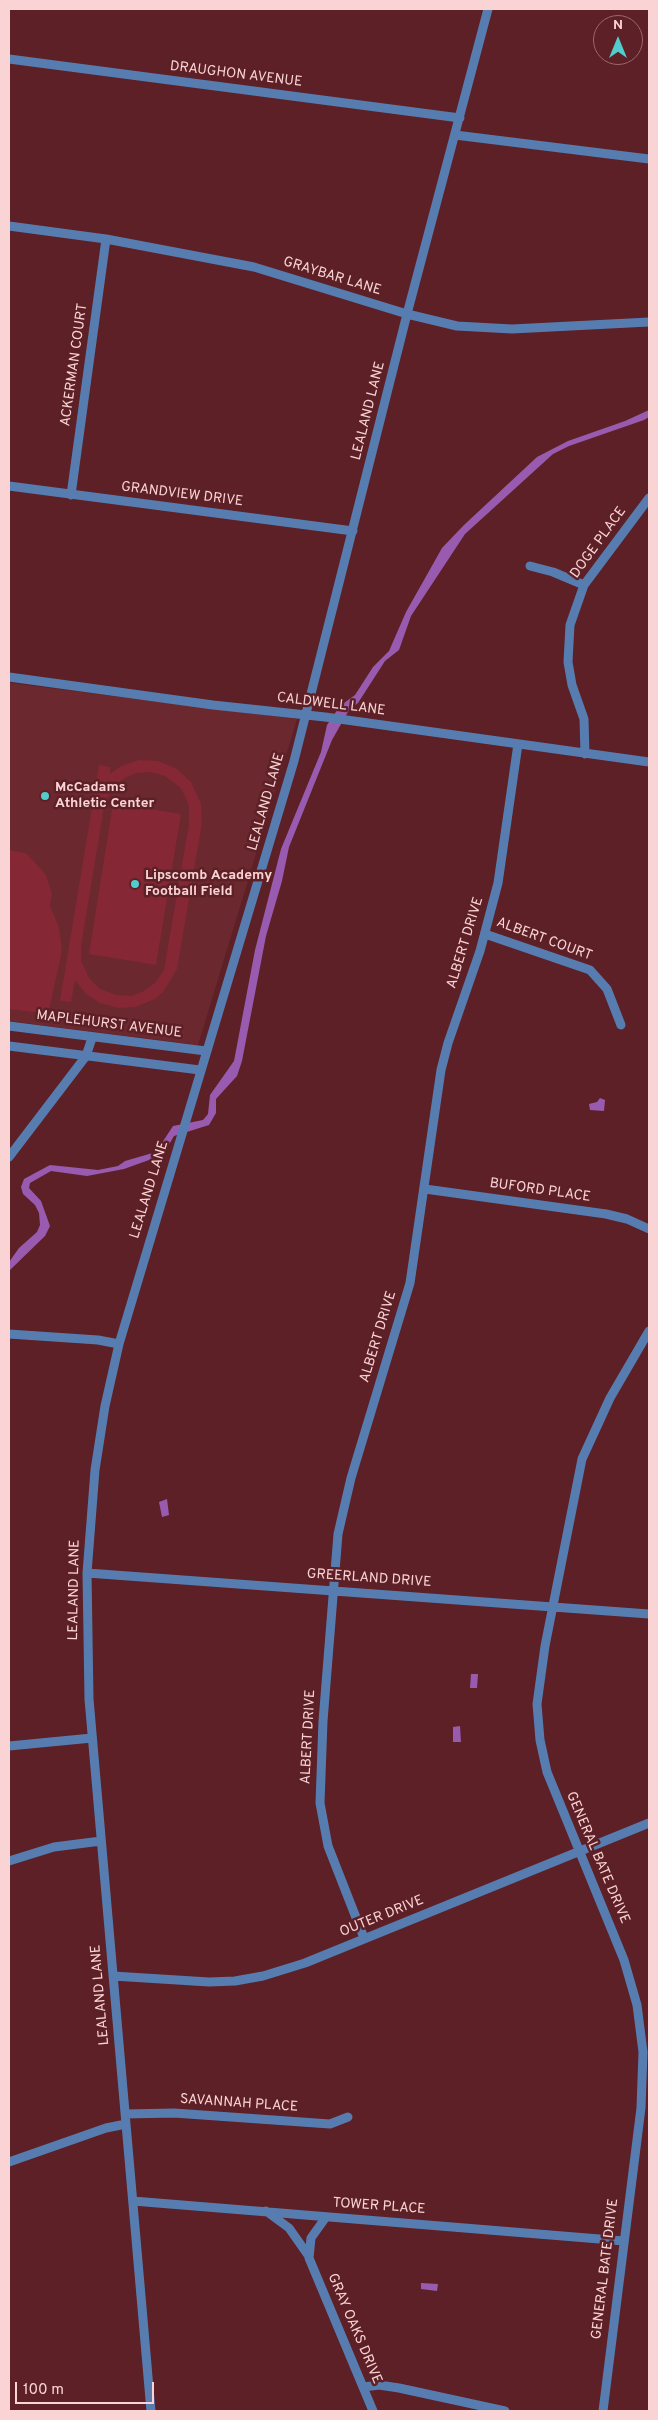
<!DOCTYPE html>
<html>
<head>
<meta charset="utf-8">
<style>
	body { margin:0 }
	#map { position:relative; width:658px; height:2420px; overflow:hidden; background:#5c2026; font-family:Overpass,sans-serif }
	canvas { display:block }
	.frame { position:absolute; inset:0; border:10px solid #fad3d4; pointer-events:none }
	.north { position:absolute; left:593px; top:15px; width:50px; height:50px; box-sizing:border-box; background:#5c2026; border:1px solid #9b686c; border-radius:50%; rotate:0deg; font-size:14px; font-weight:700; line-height:20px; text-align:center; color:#fad3d4 }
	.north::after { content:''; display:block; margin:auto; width:18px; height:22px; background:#52cdce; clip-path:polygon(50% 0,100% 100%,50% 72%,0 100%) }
	.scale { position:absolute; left:15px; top:2382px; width:139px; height:22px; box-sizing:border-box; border:2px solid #fad3d4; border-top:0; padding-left:6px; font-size:15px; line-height:18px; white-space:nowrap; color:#fad3d4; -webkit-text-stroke:4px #5c2026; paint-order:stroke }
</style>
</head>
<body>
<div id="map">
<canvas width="658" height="2420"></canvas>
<div class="frame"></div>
<div class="north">N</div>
<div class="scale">100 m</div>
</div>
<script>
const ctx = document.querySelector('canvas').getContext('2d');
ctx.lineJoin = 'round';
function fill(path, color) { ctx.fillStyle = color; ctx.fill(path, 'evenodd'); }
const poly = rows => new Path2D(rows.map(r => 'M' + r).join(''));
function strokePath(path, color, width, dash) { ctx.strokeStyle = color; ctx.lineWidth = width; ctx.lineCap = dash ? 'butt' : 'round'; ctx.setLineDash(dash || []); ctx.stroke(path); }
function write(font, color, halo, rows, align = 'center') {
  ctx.font = font + ' Overpass,sans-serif'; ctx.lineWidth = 5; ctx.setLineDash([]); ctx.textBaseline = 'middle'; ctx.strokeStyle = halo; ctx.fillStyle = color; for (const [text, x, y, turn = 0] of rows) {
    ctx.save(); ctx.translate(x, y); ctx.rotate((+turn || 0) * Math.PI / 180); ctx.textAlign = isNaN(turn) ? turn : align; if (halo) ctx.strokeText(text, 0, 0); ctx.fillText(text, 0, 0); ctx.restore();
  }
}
const built = poly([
	[9,683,297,719,198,1045,9,1021]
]);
const green = poly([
	[139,760,158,761,177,769,191,782,201,804,202,823,177,969,163,992,155,999,135,1007,118,1008,100,1003,86,994,75,980,71,1002,60,1001,99,765,110,767,110,774,121,766],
	[151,772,165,776,181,788,189,805,189,824,164,970,156,982,144,991,131,996,116,995,100,989,89,978,81,961,81,946,105,801,115,785,123,779,136,773],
	[113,803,181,814,156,965,89,954],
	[9,850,25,853,29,856,46,875,52,894,50,906,59,927,62,951,48,1014,9,1009]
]);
const water = poly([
	[649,410,649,417,644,420,569,446,553,454,465,534,411,616,399,650,385,661,358,703,349,710,332,740,289,847,282,881,266,936,242,1061,237,1076,216,1099,216,1113,209,1125,174,1136,163,1155,124,1169,87,1176,51,1171,30,1183,29,1188,41,1201,50,1226,45,1236,9,1271,9,1262,19,1248,37,1232,40,1225,39,1213,35,1205,23,1194,21,1187,24,1179,50,1165,98,1170,118,1166,125,1161,156,1152,173,1126,203,1120,208,1114,210,1095,234,1061,255,950,281,849,321,752,327,725,340,706,355,695,373,667,389,651,406,612,442,548,464,525,537,457,568,441,625,421],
	[600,1098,605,1100,604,1111,590,1110,589,1104,597,1102],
	[167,1499,169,1515,162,1517,159,1502],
	[471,1674,478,1674,477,1688,470,1688],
	[460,1726,461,1742,453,1742,453,1727],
	[421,2283,438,2284,437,2291,421,2289]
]);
const minor = poly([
	[9,59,460,118],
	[455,135,649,159],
	[9,226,106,239,254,267,407,314,457,326,512,329,649,322],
	[9,486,353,531],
	[71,495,106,239],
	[530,566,553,572,584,585],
	[9,677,213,705,325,717,649,762],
	[585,754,584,719,572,685,568,662,570,625,584,585,649,498],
	[485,934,590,970,607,989,621,1025],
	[9,1026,206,1051],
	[9,1046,200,1070],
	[9,1157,86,1056,92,1038],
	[425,1189,606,1214,627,1219,649,1229],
	[9,1334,98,1340,119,1344],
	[87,1573,649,1614],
	[9,1746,92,1738],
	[9,1861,54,1847,101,1841],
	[364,1938,328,1846,320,1803,323,1721,338,1534,351,1478,410,1283,441,1070,448,1043,480,951,498,883,518,744],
	[113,1976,209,1982,235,1981,263,1976,305,1963,649,1823],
	[125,2114,174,2113,330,2124,348,2117],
	[9,2162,106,2128,126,2124],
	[133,2201,624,2241],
	[266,2211,289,2228,308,2255],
	[326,2217,311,2238,309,2258,373,2411],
	[364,2387,379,2385,399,2388,505,2411],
	[151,2411,89,1699,87,1573,95,1470,105,1406,119,1344,294,761,407,314,488,9],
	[603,2411,641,2108,643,2052,637,2005,624,1960,547,1772,540,1740,537,1704,545,1646,582,1459,610,1398,649,1331]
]);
const markers = [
	[45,796,5,"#52cdce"],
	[135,884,5,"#52cdce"]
];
const streetNames = [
	["DRAUGHON AVENUE",236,75,7],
	["GRAYBAR LANE",332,277,17],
	["ACKERMAN COURT",75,365,-82],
	["LEALAND LANE",369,411,-76],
	["GRANDVIEW DRIVE",182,495,7],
	["DOGE PLACE",599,543,-54],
	["CALDWELL LANE",331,705,7],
	["LEALAND LANE",267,802,-74],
	["ALBERT COURT",544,940,20],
	["ALBERT DRIVE",466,943,-73],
	["MAPLEHURST AVENUE",109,1025,7],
	["LEALAND LANE",150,1190,-73],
	["BUFORD PLACE",540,1191,8],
	["ALBERT DRIVE",379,1337,-73],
	["GREERLAND DRIVE",369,1579,4],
	["LEALAND LANE",75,1590,-89],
	["ALBERT DRIVE",309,1737,-87],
	["GENERAL BATE DRIVE",597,1858,67],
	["OUTER DRIVE",382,1917,-22],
	["LEALAND LANE",101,1995,-95],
	["SAVANNAH PLACE",239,2104,4],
	["TOWER PLACE",379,2207,4],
	["GENERAL BATE DRIVE",606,2269,-83],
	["GRAY OAKS DRIVE",354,2329,67]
];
const poiNames = [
	["McCadams",55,788],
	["Athletic Center",55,804],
	["Lipscomb Academy",145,876],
	["Football Field",145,892]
];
fill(built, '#6c282f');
fill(green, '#852734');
fill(water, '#995bb0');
strokePath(minor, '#577db0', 9);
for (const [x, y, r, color] of markers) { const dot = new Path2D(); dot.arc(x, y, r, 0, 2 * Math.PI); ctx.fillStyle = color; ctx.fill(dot); strokePath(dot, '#5c2026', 2); }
write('14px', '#fad3d4', '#5c2026', streetNames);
write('bold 14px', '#fad3d4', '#5c2026', poiNames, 'left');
</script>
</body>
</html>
